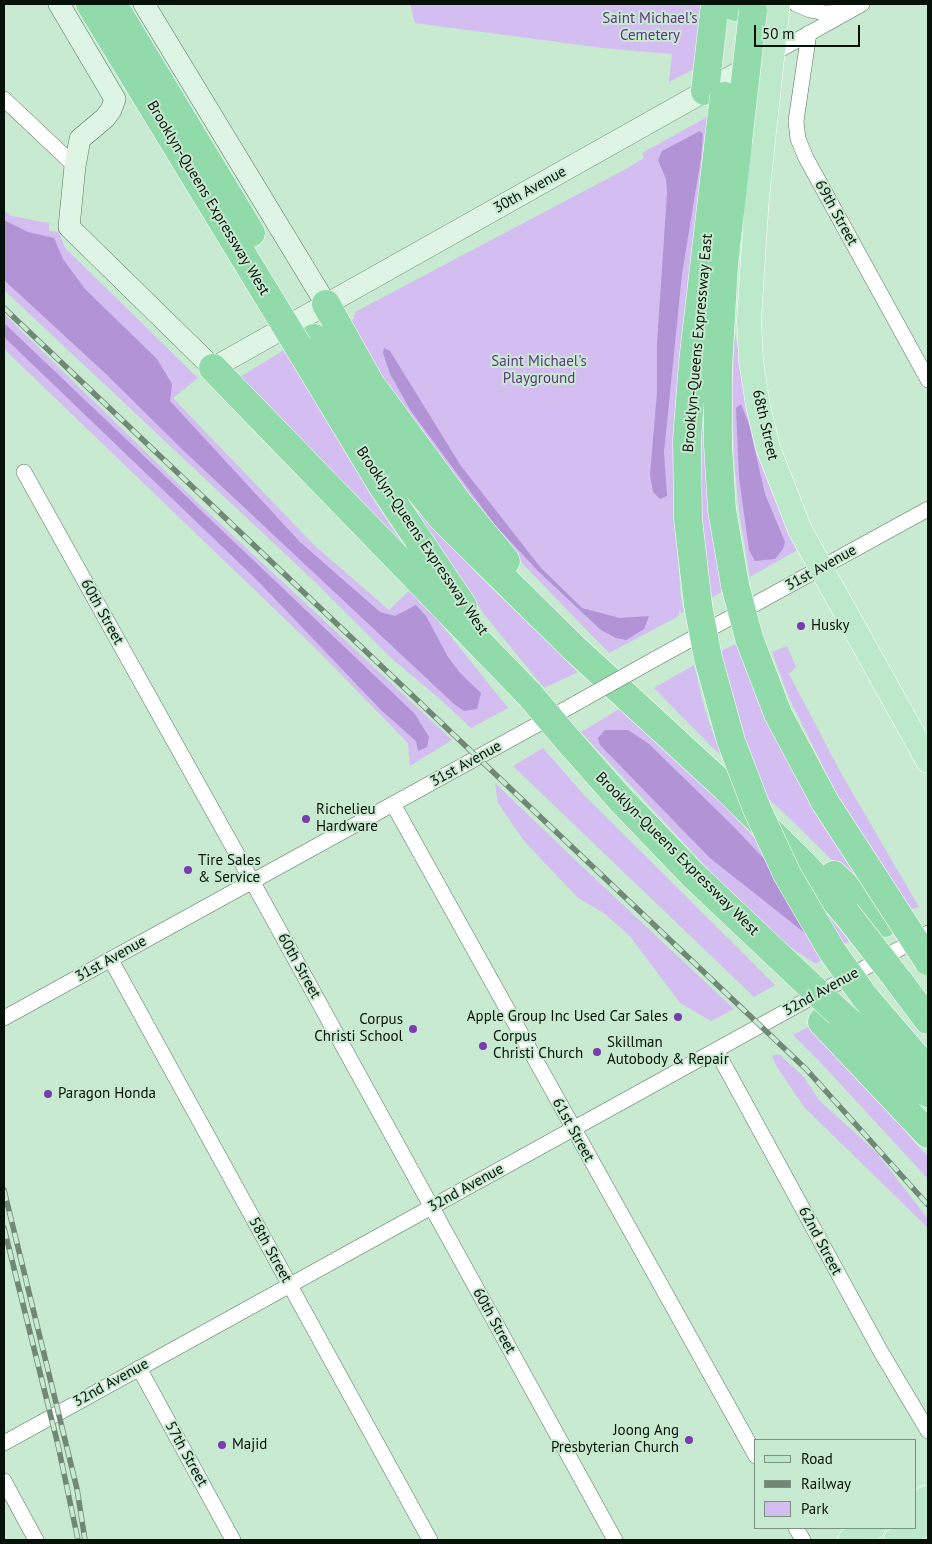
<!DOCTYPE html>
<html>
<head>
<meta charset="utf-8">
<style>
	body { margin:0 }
	#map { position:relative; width:932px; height:1544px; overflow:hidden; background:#c8ead1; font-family:"PT Sans",sans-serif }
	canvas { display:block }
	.frame { position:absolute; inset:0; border:5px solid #061109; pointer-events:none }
	.legend { position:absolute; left:754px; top:1439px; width:162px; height:90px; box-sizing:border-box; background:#c8ead1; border:1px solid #7a9381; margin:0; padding:6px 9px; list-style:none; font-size:15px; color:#061109 }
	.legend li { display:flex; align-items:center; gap:10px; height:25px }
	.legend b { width:25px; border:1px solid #7a9381 }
	.scale { position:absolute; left:754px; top:25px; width:106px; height:22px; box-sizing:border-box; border:2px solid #061109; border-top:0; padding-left:6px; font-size:15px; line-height:18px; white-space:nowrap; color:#061109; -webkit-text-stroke:4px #c8ead1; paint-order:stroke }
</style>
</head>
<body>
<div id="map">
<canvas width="932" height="1544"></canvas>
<div class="frame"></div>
<ul class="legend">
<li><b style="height:6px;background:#bde9cb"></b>Road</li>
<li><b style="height:6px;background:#718877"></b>Railway</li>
<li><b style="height:14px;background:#d4bdf1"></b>Park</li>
</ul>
<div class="scale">50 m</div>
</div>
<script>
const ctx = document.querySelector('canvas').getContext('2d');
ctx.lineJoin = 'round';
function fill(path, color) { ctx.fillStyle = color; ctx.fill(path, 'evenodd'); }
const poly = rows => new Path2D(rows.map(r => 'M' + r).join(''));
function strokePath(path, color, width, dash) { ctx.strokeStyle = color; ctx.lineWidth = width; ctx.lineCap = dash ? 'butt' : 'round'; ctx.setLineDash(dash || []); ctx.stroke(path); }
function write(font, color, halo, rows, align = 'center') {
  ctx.font = font + ' "PT Sans",sans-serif'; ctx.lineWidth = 4; ctx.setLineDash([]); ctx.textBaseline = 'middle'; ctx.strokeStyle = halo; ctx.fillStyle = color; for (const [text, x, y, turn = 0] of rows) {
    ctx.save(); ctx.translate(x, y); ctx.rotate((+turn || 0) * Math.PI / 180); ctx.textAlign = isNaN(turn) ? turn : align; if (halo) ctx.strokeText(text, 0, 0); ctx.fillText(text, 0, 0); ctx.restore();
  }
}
const green = poly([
	[410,4,706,4,694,69,669,82,672,54,603,48,415,23],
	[709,116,674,448,675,525,681,598,684,612,681,613,679,609,679,615,677,617,609,653,519,560,441,470,345,320,354,319,355,312,626,169,644,158,642,153],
	[4,210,11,216,49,223,49,231,58,232,66,249,198,378,173,398,314,545,389,610,412,588,508,708,471,728,441,700,390,657,315,582,4,290],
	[4,314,197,502,452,740,410,766,408,743,314,647,4,349],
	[735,332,747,393,799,549,750,577,739,512,734,458,732,392],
	[284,350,376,504,424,576,235,380],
	[703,393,706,477,723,591,711,598,700,508],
	[420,511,479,576,578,672,544,688,484,614,415,513],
	[738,643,815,807,837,794,789,698,772,652,787,646,796,667,789,674,842,775,919,907,888,915,787,816,711,746,654,688,694,665,705,710,717,745,745,736,721,651],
	[621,708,718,799,833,921,849,941,816,964,788,946,723,885,581,732],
	[543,748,583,794,775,985,754,997,513,766],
	[495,783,571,856,734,1009,711,1021,680,1003,629,935,605,914,577,897,524,841,498,803],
	[812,1025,853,1068,916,1144,928,1156,928,1179,822,1064,793,1035],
	[779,1054,803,1076,819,1100,876,1152,928,1219,928,1228,804,1107,777,1067,772,1056]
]);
const forest = poly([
	[700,131,703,134,701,158,682,274,664,452,667,496,660,499,653,492,650,475,657,392,657,344,667,193,666,179,658,160,662,151],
	[4,220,28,232,54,238,63,259,85,289,157,359,172,384,170,401,300,542,380,612,395,616,416,605,426,616,448,657,461,674,481,693,477,709,464,711,454,704,185,452,106,374,4,280],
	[4,323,415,714,429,737,427,747,418,751,416,741,381,710,257,580,4,337],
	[384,348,390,351,461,466,541,568,582,608,620,618,649,616,644,629,626,640,616,638,601,630,538,571,495,525,411,411,390,374,383,353],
	[741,404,749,424,765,494,785,542,783,549,775,559,755,561,749,550,739,477,736,408],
	[605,730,628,730,649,744,733,826,784,880,825,949,710,858,600,745,598,738]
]);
const street = poly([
	[796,4,810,10,825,13,843,12],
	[809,33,796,121,798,139,806,158,928,380],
	[774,53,862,4],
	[4,99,75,166],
	[24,472,262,899,615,1540],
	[655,659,928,509],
	[393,804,756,1456],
	[111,960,430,1540],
	[4,1018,571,706],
	[716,1050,881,1352,928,1431],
	[139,1368,233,1540],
	[4,1443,928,933],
	[4,1481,36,1540],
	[796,1528,803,1540]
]);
const secondary = poly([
	[59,4,115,99,111,110,105,118,80,139,75,166,69,227,213,368,757,62],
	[144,4,326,304]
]);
const primary = poly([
	[778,4,757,197,749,320,751,361,758,406,768,448,800,530,928,761],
	[916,1504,928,1497],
	[850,1540,873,1528],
	[896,1540,928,1522]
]);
const highway = poly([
	[90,4,267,295],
	[113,4,251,233],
	[735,7,735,4],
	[705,91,715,4],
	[326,304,370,383,459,504,506,561],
	[314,338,392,457,443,519,574,648,726,788,807,868,846,913],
	[298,346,383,487,463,606],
	[213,368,530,695],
	[735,585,722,510,718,445,718,369,724,265,738,142],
	[698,605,688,519,687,440,693,362,719,138],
	[749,638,778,714,825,802],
	[708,658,731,741],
	[567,739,621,800,693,875,786,963],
	[834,875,884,923],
	[898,980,928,1020],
	[864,996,928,1071],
	[839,1013,928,1093],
	[822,1022,928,1134]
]);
const rail = poly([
	[4,308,806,1069,928,1205],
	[4,1190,77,1489,85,1540],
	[4,1228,58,1445,78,1540]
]);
const streetBridge = poly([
	[571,706,655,659]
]);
const highwayBridge = poly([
	[719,138,724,96],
	[738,142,753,11],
	[267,295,298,346],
	[735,585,749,638],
	[698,605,708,658],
	[530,695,567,739],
	[731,741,757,809,787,874,832,951,864,996],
	[825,802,928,961],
	[846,913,898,980],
	[786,963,839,1013]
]);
const markers = [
	[801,626,5,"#783bb0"],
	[306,819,5,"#783bb0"],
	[188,870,5,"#783bb0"],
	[678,1017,5,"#783bb0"],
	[413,1029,5,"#783bb0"],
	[483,1046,5,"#783bb0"],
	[597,1052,5,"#783bb0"],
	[48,1094,5,"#783bb0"],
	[689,1440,5,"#783bb0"],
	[222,1445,5,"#783bb0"]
];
const parkNames = [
	["Saint Michael’s",650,19],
	["Cemetery",650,36],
	["Saint Michael's",539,362],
	["Playground",539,379]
];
const streetNames = [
	["30th Avenue",530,190,-29],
	["Brooklyn-Queens Expressway West",208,198,59],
	["69th Street",836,213,61],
	["Brooklyn-Queens Expressway East",698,343,-85],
	["68th Street",765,425,77],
	["Brooklyn-Queens Expressway West",422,541,56],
	["31st Avenue",821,568,-29],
	["60th Street",102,612,61],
	["31st Avenue",466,764,-29],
	["Brooklyn-Queens Expressway West",677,854,45],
	["31st Avenue",111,959,-29],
	["60th Street",299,966,61],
	["32nd Avenue",821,992,-29],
	["61st Street",573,1130,61],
	["32nd Avenue",466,1188,-29],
	["62nd Street",820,1241,62],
	["58th Street",270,1250,61],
	["60th Street",494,1321,61],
	["32nd Avenue",111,1383,-29],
	["57th Street",186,1454,61]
];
const poiNames = [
	["Husky",811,626],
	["Richelieu",316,810],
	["Hardware",316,827],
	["Tire Sales",198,861],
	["& Service",198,878],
	["Apple Group Inc Used Car Sales",668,1017,"right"],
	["Corpus",403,1020,"right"],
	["Christi School",403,1037,"right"],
	["Corpus",493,1037],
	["Christi Church",493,1054],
	["Skillman",607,1043],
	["Autobody & Repair",607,1060],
	["Paragon Honda",58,1094],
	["Joong Ang",679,1431,"right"],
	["Presbyterian Church",679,1448,"right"],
	["Majid",232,1445]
];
fill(green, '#d4bdf1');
fill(forest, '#b293d6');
strokePath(street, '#55745f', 16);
strokePath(secondary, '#55745f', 22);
strokePath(primary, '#fff', 25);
strokePath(highway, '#fff', 29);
strokePath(street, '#fff', 15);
strokePath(secondary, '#def4e5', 21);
strokePath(primary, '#bde9cb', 24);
strokePath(highway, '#91daa9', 28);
strokePath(rail, '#718877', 5.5);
strokePath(rail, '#c8ead1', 4, [11]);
strokePath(streetBridge, '#55745f', 16, []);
strokePath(highwayBridge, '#fff', 29, []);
strokePath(streetBridge, '#fff', 15);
strokePath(highwayBridge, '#91daa9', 28);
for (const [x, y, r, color] of markers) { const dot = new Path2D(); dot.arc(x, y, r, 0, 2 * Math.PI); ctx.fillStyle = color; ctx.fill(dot); strokePath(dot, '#c8ead1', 2); }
write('15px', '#5e3585', '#c8ead1', parkNames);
write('15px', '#061109', '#c8ead1', streetNames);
write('15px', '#061109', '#c8ead1', poiNames, 'left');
</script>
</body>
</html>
